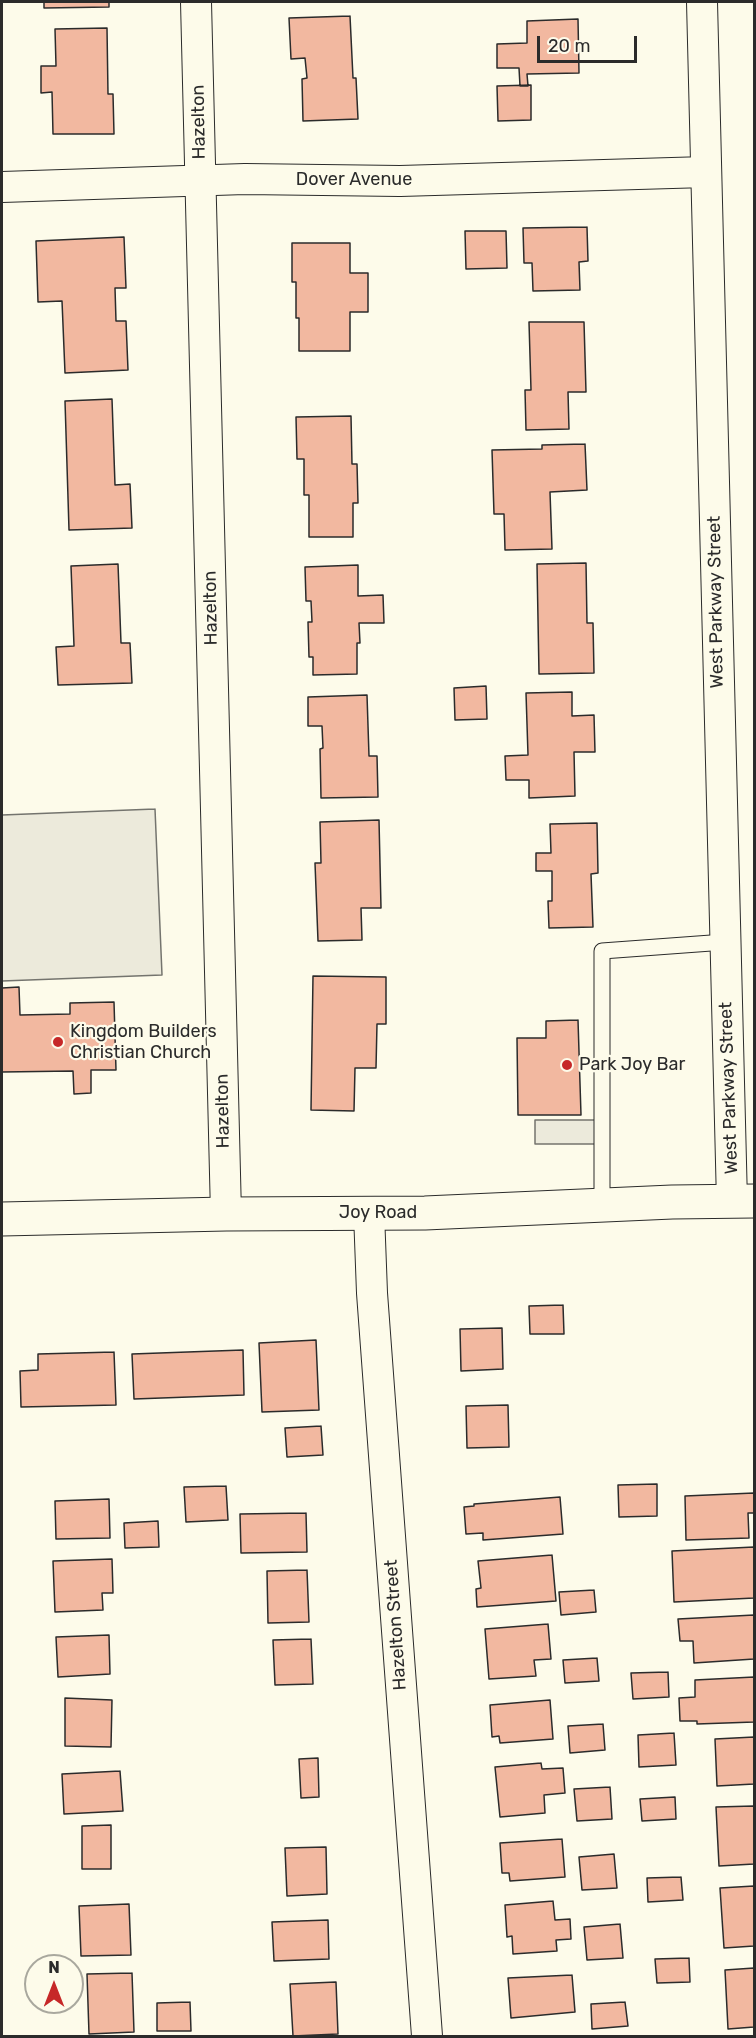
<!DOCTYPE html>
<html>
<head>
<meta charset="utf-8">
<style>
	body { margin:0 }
	#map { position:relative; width:756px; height:2038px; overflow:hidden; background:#fdfbea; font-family:Rubik,sans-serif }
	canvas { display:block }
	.frame { position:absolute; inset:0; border:3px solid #2b2b2b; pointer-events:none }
	.north { position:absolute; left:24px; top:1954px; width:60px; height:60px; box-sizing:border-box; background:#fdfbea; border:2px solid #a9a89e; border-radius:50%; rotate:0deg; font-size:16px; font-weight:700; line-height:24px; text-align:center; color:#2b2b2b }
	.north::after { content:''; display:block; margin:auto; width:21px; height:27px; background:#c62828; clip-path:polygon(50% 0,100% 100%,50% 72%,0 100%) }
	.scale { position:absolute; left:537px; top:36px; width:100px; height:27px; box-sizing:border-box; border:3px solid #2b2b2b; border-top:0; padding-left:8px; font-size:18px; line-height:21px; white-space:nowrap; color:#2b2b2b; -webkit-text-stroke:4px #fdfbea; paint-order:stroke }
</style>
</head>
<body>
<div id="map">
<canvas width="756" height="2038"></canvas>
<div class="frame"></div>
<div class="north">N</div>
<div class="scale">20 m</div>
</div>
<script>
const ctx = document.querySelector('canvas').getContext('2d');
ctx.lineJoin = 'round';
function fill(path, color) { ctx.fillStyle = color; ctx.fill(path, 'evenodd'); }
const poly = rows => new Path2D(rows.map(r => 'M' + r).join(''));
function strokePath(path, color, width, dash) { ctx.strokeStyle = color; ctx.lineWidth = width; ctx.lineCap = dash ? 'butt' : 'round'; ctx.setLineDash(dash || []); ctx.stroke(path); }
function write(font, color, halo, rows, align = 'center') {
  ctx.font = font + ' Rubik,sans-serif'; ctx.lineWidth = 4.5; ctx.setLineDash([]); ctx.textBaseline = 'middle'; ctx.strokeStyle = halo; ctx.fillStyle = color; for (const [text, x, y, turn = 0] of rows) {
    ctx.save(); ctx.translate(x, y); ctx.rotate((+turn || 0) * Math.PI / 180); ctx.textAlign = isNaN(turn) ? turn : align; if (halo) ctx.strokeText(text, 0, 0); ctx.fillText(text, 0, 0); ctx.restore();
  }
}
const parking = poly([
	[155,809,162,975,2,981,2,815,155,809],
	[535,1120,602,1120,602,1144,535,1144,535,1120]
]);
const building = poly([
	[44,2,109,2,109,7,44,8,44,2],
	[350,16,353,78,356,78,358,119,303,121,302,79,307,78,305,58,291,59,289,18,350,16],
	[578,19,579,73,527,74,528,86,520,86,519,68,497,68,497,44,527,43,527,21,578,19],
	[107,28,108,94,113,94,114,134,53,134,52,92,41,93,41,66,56,66,55,29,107,28],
	[531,85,531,120,498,121,497,86,531,85],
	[587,227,588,261,579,262,580,290,533,291,532,263,524,263,523,228,587,227],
	[465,231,506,231,507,268,466,269,465,231],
	[124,237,126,288,115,288,116,321,126,321,128,370,65,373,62,301,38,302,36,241,124,237],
	[292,243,350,243,350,273,368,273,368,312,350,312,350,351,299,351,299,318,296,318,296,282,292,282,292,243],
	[529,322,584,322,586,392,568,392,569,429,526,430,525,390,531,390,529,322],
	[112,399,115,485,130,484,132,528,69,530,65,401,112,399],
	[351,416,352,464,357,464,358,503,353,503,353,537,309,537,309,495,304,495,304,459,297,459,296,417,351,416],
	[585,444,587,490,550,492,552,549,505,550,504,514,494,514,492,450,542,449,542,445,585,444],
	[586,563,587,623,593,623,594,673,539,674,537,564,586,563],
	[118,564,121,643,130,643,132,683,58,685,56,647,74,646,71,566,118,564],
	[358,565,358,596,383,595,384,623,359,623,360,643,357,643,357,674,313,675,313,657,309,657,308,622,312,622,311,601,306,601,305,567,358,565],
	[486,686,487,719,455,720,454,688,486,686],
	[572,692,572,716,594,715,595,752,574,752,575,796,529,798,529,780,506,780,505,756,528,755,526,693,572,692],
	[367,695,369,756,377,756,378,797,321,798,320,749,323,748,322,726,308,726,308,697,367,695],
	[379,820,381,908,361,908,362,940,318,941,315,863,321,863,320,822,379,820],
	[597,823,598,873,591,874,593,927,549,928,548,901,552,901,552,871,536,871,536,853,551,853,550,824,597,823],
	[313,976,386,977,386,1024,377,1024,376,1068,355,1068,354,1111,311,1110,313,976],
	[19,987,20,1015,70,1014,70,1003,114,1002,116,1070,91,1070,91,1093,74,1094,73,1071,2,1072,2,988,19,987],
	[578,1020,581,1115,518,1115,517,1038,546,1038,546,1021,578,1020],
	[563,1305,564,1334,530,1334,529,1306,563,1305],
	[502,1328,503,1369,461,1371,460,1329,502,1328],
	[316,1340,319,1410,262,1412,259,1343,316,1340],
	[243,1350,244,1395,134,1399,132,1354,243,1350],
	[114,1352,116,1405,21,1407,20,1371,38,1370,38,1354,114,1352],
	[508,1405,509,1447,467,1448,466,1406,508,1405],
	[321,1426,323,1455,287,1457,285,1428,321,1426],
	[657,1484,657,1516,619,1517,618,1485,657,1484],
	[226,1486,228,1520,186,1522,184,1487,226,1486],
	[754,1493,754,1513,748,1513,749,1538,686,1540,685,1496,754,1493],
	[560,1497,563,1534,483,1540,483,1533,466,1534,464,1507,474,1506,474,1504,560,1497],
	[109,1499,110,1538,56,1539,55,1501,109,1499],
	[306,1513,307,1552,241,1553,240,1514,306,1513],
	[158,1521,159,1547,125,1548,124,1523,158,1521],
	[754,1547,754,1598,674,1602,672,1551,754,1547],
	[552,1555,556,1601,477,1607,476,1589,481,1588,478,1561,552,1555],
	[112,1559,113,1593,102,1593,103,1610,55,1612,53,1561,112,1559],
	[307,1570,309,1622,268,1623,267,1571,307,1570],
	[594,1590,596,1612,561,1615,559,1592,594,1590],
	[754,1615,754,1659,694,1663,693,1641,680,1641,678,1619,754,1615],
	[548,1624,551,1659,534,1660,536,1676,489,1679,485,1629,548,1624],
	[109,1635,110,1674,58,1677,56,1637,109,1635],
	[311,1639,313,1684,275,1685,273,1640,311,1639],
	[597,1658,599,1681,565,1683,563,1660,597,1658],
	[668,1672,669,1697,633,1699,631,1673,668,1672],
	[754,1677,754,1722,697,1724,697,1721,680,1721,679,1698,695,1697,695,1680,754,1677],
	[65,1698,112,1700,111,1747,65,1746,65,1698],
	[550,1700,553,1739,500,1743,499,1736,492,1737,490,1705,550,1700],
	[603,1724,605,1750,570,1753,568,1726,603,1724],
	[674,1733,676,1765,639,1767,638,1735,674,1733],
	[754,1737,754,1784,717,1786,715,1739,754,1737],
	[318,1758,319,1797,301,1798,299,1759,318,1758],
	[541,1763,542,1769,563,1768,565,1793,544,1795,545,1813,500,1817,495,1767,541,1763],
	[120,1771,123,1811,64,1814,62,1774,120,1771],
	[610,1787,612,1819,577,1821,574,1789,610,1787],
	[675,1797,676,1819,642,1821,640,1799,675,1797],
	[754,1806,754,1864,719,1866,716,1807,754,1806],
	[111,1825,111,1869,82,1869,82,1826,111,1825],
	[562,1839,565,1877,510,1881,509,1873,502,1873,500,1843,562,1839],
	[326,1847,327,1894,287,1896,285,1848,326,1847],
	[614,1854,617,1888,582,1890,579,1857,614,1854],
	[681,1877,683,1900,648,1902,647,1878,681,1877],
	[754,1886,754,1946,724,1948,720,1888,754,1886],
	[553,1901,555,1920,570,1919,571,1939,556,1940,557,1951,513,1954,512,1936,507,1937,505,1905,553,1901],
	[129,1904,131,1955,81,1956,79,1906,129,1904],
	[328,1920,329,1959,274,1961,272,1922,328,1920],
	[620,1924,623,1958,587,1960,584,1927,620,1924],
	[689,1958,690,1982,657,1983,655,1959,689,1958],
	[754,1968,754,2027,728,2029,725,1970,754,1968],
	[132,1973,134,2032,89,2034,87,1974,132,1973],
	[572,1975,575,2012,511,2018,508,1978,572,1975],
	[336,1982,338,2034,293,2036,290,1984,336,1982],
	[190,2002,191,2031,157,2031,157,2003,190,2002],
	[625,2002,628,2026,592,2029,591,2004,625,2002]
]);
const service = poly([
	[602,1205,602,951,725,942]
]);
const minor = poly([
	[196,2,226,1214],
	[702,2,732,1202],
	[2,187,245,179,400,181,706,172],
	[369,1213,372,1293,427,2036]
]);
const secondary = poly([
	[2,1219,226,1214,425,1213,672,1202,754,1201]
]);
const markers = [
	[58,1042,6,"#c62828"],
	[567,1065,6,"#c62828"]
];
const streetNames = [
	["Hazelton",199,122,-91],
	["Dover Avenue",354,180],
	["West Parkway Street",716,602,-91],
	["Hazelton",211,608,-91],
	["West Parkway Street",729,1088,-92],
	["Hazelton",223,1111,-91],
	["Joy Road",378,1213],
	["Hazelton Street",396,1625,-94]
];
const poiNames = [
	["Kingdom Builders",70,1032],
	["Christian Church",70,1053],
	["Park Joy Bar",579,1065]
];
fill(parking, '#eceadb');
strokePath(parking, '#74746e', 1.5);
fill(building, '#f2b8a0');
strokePath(building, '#2b2b2b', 1.5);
strokePath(service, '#2b2b2b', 17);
strokePath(minor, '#2b2b2b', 32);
strokePath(secondary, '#2b2b2b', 35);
strokePath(service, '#fdfbea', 15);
strokePath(minor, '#fdfbea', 30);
strokePath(secondary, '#fdfbea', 33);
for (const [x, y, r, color] of markers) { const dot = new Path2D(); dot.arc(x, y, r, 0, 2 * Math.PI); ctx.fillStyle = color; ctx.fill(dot); strokePath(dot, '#fdfbea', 2); }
write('18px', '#2b2b2b', '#fdfbea', streetNames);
write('18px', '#2b2b2b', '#fdfbea', poiNames, 'left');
</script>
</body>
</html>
